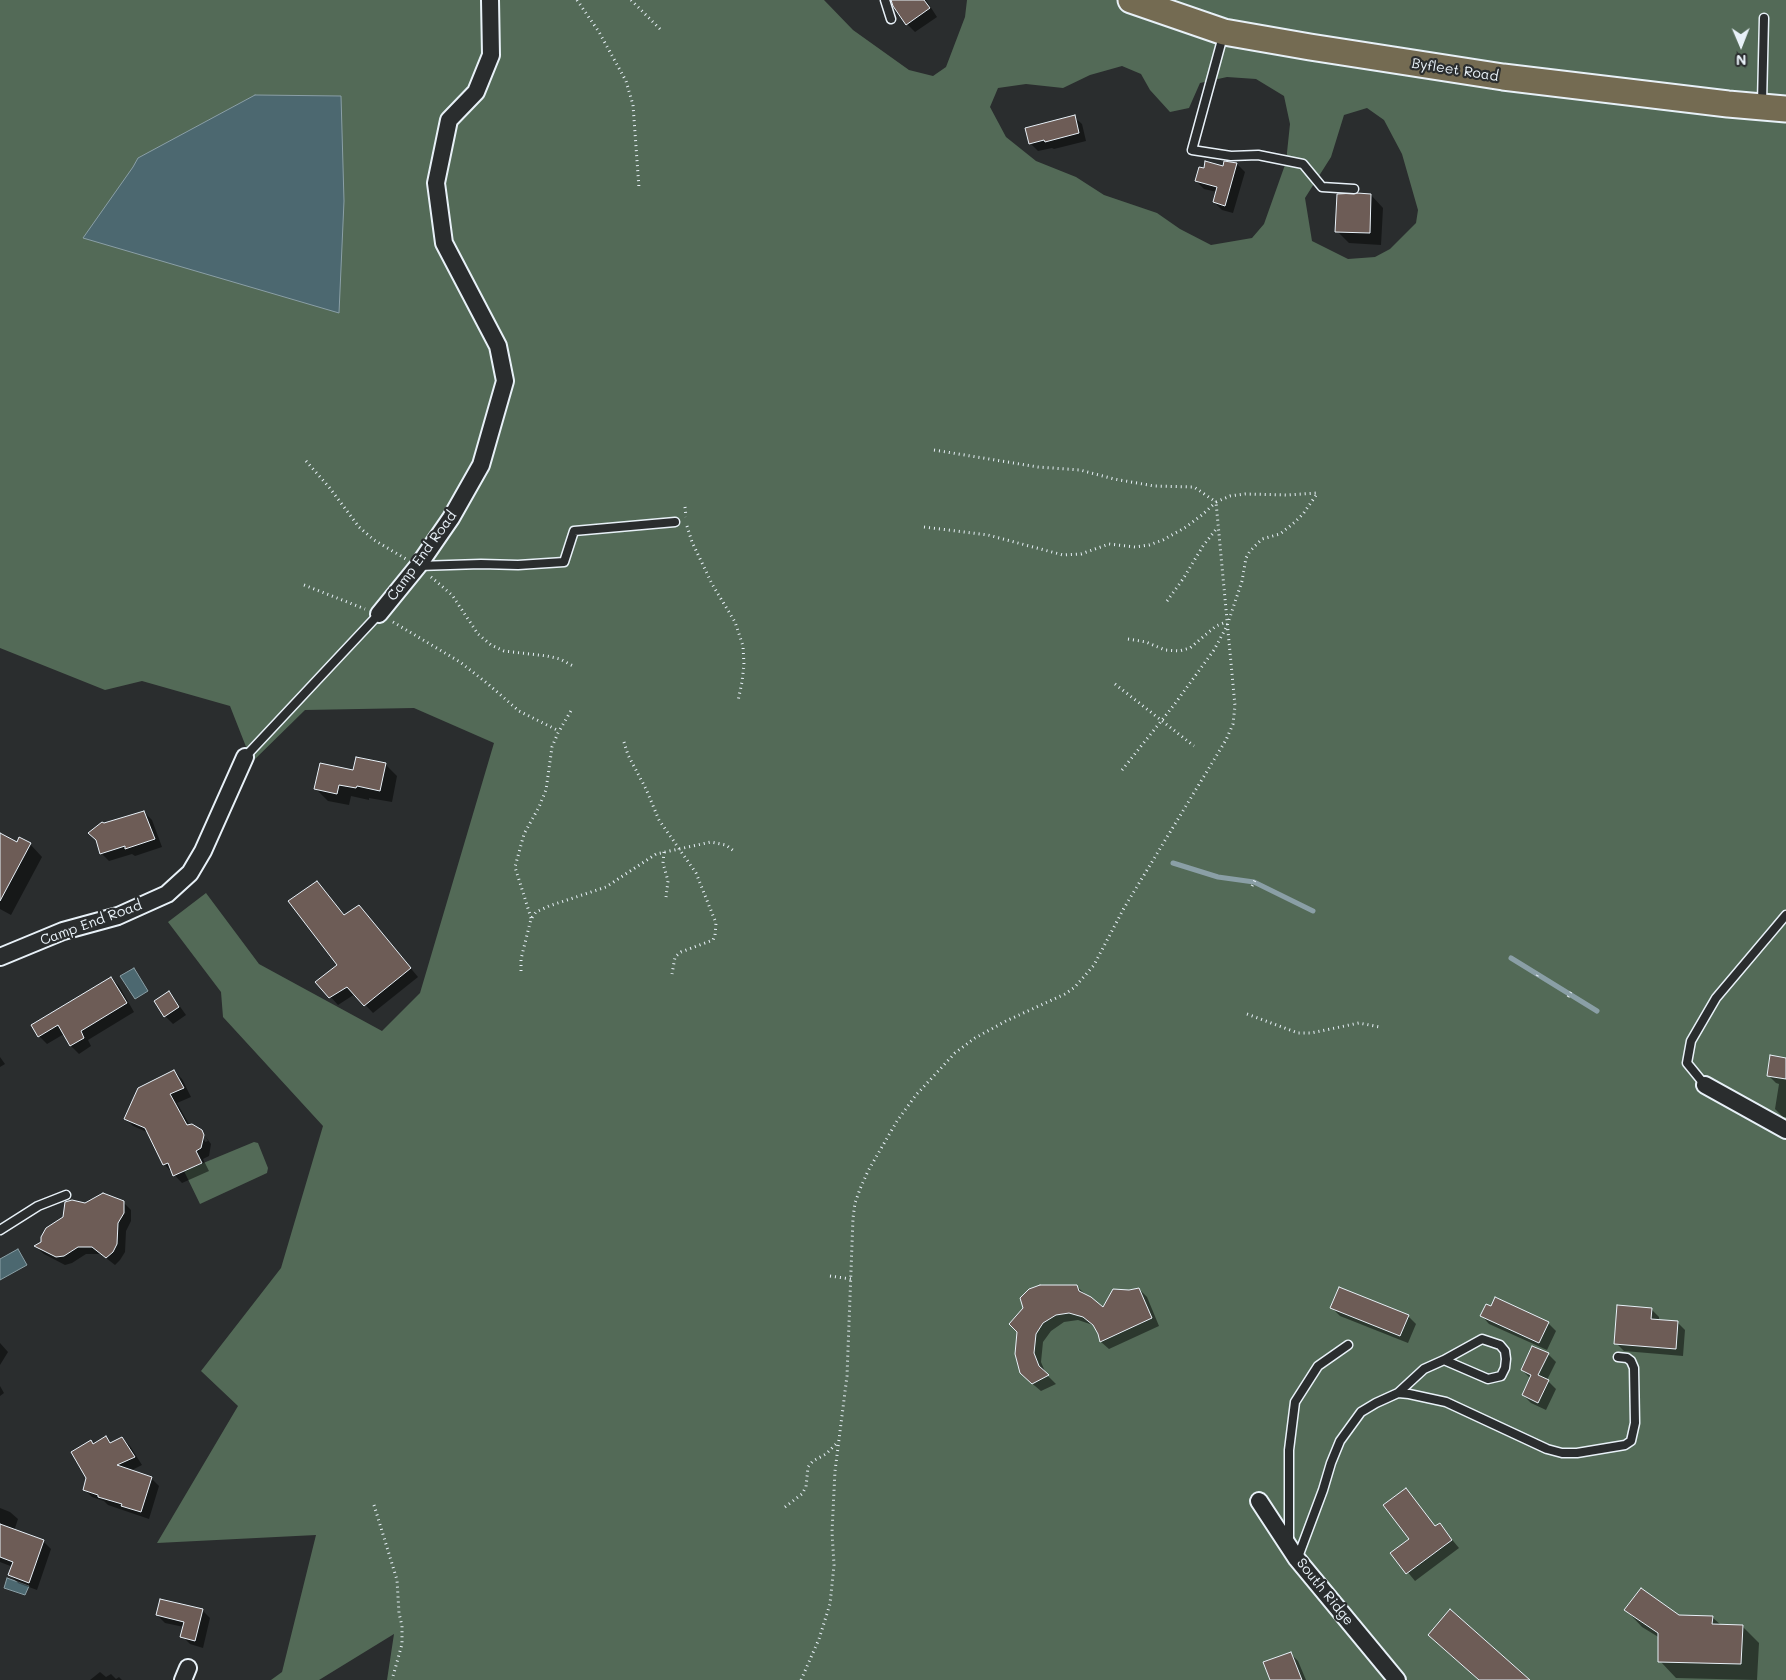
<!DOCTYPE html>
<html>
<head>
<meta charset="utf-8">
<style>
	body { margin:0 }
	#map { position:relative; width:1786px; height:1680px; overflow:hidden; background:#2a2d2e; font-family:Mali,sans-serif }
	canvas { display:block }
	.north { position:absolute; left:1716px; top:20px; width:50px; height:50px; -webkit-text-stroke:4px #2a2d2e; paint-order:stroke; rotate:179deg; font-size:14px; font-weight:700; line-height:20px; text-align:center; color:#e8f1f8 }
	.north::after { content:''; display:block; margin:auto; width:18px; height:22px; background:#e8f1f8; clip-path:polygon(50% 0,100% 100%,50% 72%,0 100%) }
</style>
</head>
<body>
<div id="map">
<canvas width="1786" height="1680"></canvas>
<div class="north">N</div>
</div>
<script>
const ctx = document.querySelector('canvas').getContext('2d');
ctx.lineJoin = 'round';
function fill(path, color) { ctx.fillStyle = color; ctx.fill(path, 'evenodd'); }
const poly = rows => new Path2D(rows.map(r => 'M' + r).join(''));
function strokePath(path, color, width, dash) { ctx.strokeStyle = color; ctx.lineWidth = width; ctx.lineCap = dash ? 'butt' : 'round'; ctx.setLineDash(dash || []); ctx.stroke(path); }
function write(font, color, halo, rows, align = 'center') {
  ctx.font = font + ' Mali,sans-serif'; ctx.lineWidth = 4.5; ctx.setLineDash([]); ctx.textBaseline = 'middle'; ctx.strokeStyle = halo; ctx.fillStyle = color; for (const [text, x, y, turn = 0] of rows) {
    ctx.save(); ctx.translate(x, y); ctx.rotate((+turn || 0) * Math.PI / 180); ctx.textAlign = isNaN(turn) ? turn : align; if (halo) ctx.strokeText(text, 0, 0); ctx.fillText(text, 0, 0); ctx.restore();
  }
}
const green = poly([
	[0,0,824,0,853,30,909,70,933,76,946,67,965,17,967,0,1786,0,1786,1680,387,1680,394,1634,319,1680,271,1680,282,1672,316,1535,157,1543,238,1406,201,1371,281,1268,323,1126,223,1017,221,992,168,922,206,893,259,964,382,1031,420,993,494,743,414,708,305,710,252,762,230,706,142,681,105,690,0,648],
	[1122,66,1141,74,1150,90,1170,112,1189,108,1200,83,1227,77,1256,79,1284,96,1290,124,1286,162,1264,224,1252,238,1211,245,1180,229,1157,213,1104,195,1076,177,1036,161,1006,137,990,107,998,88,1026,84,1063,88,1090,75],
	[1367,108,1384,120,1402,154,1418,210,1416,223,1390,249,1375,257,1348,259,1312,241,1305,198,1331,157,1344,115],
	[254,1142,258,1143,268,1168,267,1173,200,1204,184,1171]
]);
const water = poly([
	[255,95,341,96,344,201,339,313,83,238,133,167,138,158,255,95],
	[134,968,148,991,135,999,120,976,134,968],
	[18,1249,27,1265,0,1280,0,1259,18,1249],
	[7,1578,29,1586,25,1595,4,1588,7,1578]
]);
const shadow = poly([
	[892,0,926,0,937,17,915,32,907,24],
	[1074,117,1082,124,1086,141,1054,149,1052,148,1038,151,1030,143],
	[1237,164,1245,172,1233,213,1222,210,1214,202,1217,192,1204,189,1196,181,1224,168],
	[1371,195,1383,208,1381,245,1349,243,1337,231],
	[385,764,397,776,392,802,369,798,369,800,351,796,349,805,328,801,316,789,354,772],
	[144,812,152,820,162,847,135,856,132,854,109,861,101,853,103,824],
	[0,834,17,843,30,844,42,857,11,915,0,909],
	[317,883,345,916,359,906,418,977,373,1013,355,994,338,1005,317,982,338,966],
	[111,978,119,986,134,1012,88,1040,91,1046,79,1054,71,1046,64,1034,47,1044,39,1036],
	[168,993,176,1001,186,1015,173,1024,165,1016],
	[0,1057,5,1064,0,1067],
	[1786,1059,1786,1117,1783,1117,1775,1109,1779,1084,1776,1083,1768,1075],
	[174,1071,182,1079,191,1097,177,1103,190,1126,202,1133,205,1142,208,1141,205,1136,211,1144,209,1156,203,1159,209,1171,182,1183,164,1164,149,1133,133,1126,125,1118],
	[123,1202,131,1210,131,1221,126,1231,125,1252,120,1260,115,1265,101,1254,86,1254,72,1263,65,1265,44,1254,36,1247],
	[1076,1286,1103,1309,1129,1291,1139,1289,1147,1297,1159,1326,1109,1349,1101,1342,1099,1333,1093,1325,1078,1320,1064,1322,1051,1331,1043,1342,1041,1362,1046,1374,1056,1384,1041,1391,1029,1381,1018,1332],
	[1332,1308,1408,1316,1416,1324,1408,1343,1340,1316],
	[1651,1309,1659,1317,1659,1321,1677,1322,1685,1330,1683,1356,1624,1351,1616,1343],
	[1482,1316,1548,1323,1556,1331,1547,1350,1489,1324],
	[0,1343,8,1352,0,1365],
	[1548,1354,1556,1362,1547,1380,1556,1389,1546,1410,1531,1403,1523,1395,1531,1379,1522,1370],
	[0,1386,4,1393,0,1396],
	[106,1438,111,1443,122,1438,130,1446,142,1465,130,1471,151,1478,159,1486,149,1519,108,1505,104,1501,92,1497,84,1489,94,1445],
	[0,1508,10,1512,18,1519,14,1531,43,1541,51,1549,37,1590,18,1583,10,1575,13,1567,0,1562],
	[1439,1524,1459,1548,1415,1581,1392,1553],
	[202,1610,210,1618,203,1648,190,1644,182,1636,184,1627,165,1623,157,1615],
	[1626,1610,1679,1616,1713,1618,1721,1625,1742,1626,1759,1643,1757,1680,1676,1678,1660,1661,1660,1638,1642,1627],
	[1290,1653,1298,1661,1306,1680,1271,1680],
	[100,1672,106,1677,111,1674,116,1679,119,1677,122,1680,90,1680]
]);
const stream = poly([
	[1173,863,1218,877,1254,882,1313,911],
	[1511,958,1597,1011]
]);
const building = poly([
	[891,0,924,0,930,8,906,25,893,6,891,0],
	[1075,115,1079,133,1045,142,1044,140,1029,144,1025,128,1075,115],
	[1205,161,1223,166,1224,161,1237,163,1225,206,1213,202,1217,187,1195,181,1199,167,1204,168,1205,161],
	[1357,193,1371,194,1370,233,1335,232,1337,194,1357,193],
	[356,757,386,763,380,791,357,786,356,788,339,785,337,794,314,789,320,763,353,770,356,757],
	[144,811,155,839,125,849,125,846,100,854,96,840,88,833,102,822,104,823,144,811],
	[0,833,17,842,19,837,31,843,0,901,0,833],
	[317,881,344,915,359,905,411,968,364,1006,347,987,329,998,315,982,337,965,288,901,317,881],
	[111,977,127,1003,81,1031,84,1038,70,1046,58,1025,38,1037,31,1025,111,977],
	[169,991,179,1007,164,1017,154,1001,169,991],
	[1770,1055,1786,1058,1786,1079,1767,1076,1770,1055],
	[174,1070,184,1088,170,1094,187,1125,192,1124,202,1130,204,1135,201,1148,196,1151,202,1163,173,1176,168,1163,163,1165,145,1128,124,1119,138,1088,174,1070],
	[103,1193,124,1201,124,1213,118,1223,117,1244,113,1252,106,1258,92,1247,78,1247,64,1256,56,1257,34,1246,41,1242,41,1237,46,1228,63,1217,65,1202,72,1200,85,1203,103,1193],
	[1040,1285,1077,1285,1079,1291,1091,1297,1103,1307,1113,1289,1129,1290,1139,1288,1152,1318,1100,1342,1098,1334,1093,1325,1083,1317,1069,1313,1056,1315,1043,1323,1036,1334,1034,1353,1039,1366,1049,1375,1032,1384,1020,1373,1015,1354,1017,1332,1009,1324,1023,1308,1020,1298,1029,1289,1040,1285],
	[1339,1287,1409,1315,1400,1336,1330,1308,1339,1287],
	[1495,1297,1549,1322,1539,1343,1480,1316,1486,1304,1491,1306,1495,1297],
	[1617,1305,1652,1308,1651,1319,1678,1321,1676,1349,1614,1344,1617,1305],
	[1532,1346,1549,1353,1538,1375,1549,1380,1538,1403,1522,1395,1531,1375,1521,1370,1532,1346],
	[106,1436,110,1443,122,1437,135,1457,117,1465,152,1477,141,1512,121,1506,122,1504,98,1497,98,1495,83,1490,86,1478,71,1452,91,1440,93,1444,106,1436],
	[1406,1488,1435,1526,1440,1523,1452,1540,1406,1574,1390,1553,1409,1539,1383,1505,1406,1488],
	[0,1524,44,1540,29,1583,8,1575,13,1562,0,1557,0,1524],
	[1641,1588,1679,1615,1713,1616,1712,1624,1743,1625,1741,1664,1658,1662,1658,1633,1624,1610,1641,1588],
	[160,1599,203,1609,195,1641,180,1637,184,1622,156,1615,160,1599],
	[1450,1609,1530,1680,1479,1680,1428,1635,1450,1609],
	[1291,1652,1302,1680,1270,1680,1263,1662,1291,1652]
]);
const path = poly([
	[577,0,599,32,626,81,633,105,639,188],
	[631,0,660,29],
	[934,450,1038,467,1080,470,1114,479,1154,486,1194,487,1216,502,1230,496,1245,494,1287,495,1317,493],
	[306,461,329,487,359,527,374,540,406,559],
	[685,507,686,517],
	[687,526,692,542,712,584,735,622,743,646,744,665,742,682,738,701],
	[924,527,988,535,1063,555,1081,554,1109,544,1135,547,1149,545,1163,540,1186,527,1202,515,1216,502],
	[431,577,452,595,478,634,491,645,504,651,547,656,560,659,575,667],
	[304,585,365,609],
	[1167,601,1183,579,1203,546,1217,528],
	[393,622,460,662,488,684,519,711,559,731],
	[1128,639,1146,642,1165,650,1179,651,1190,648,1216,626,1226,622],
	[1115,684,1194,746],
	[624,742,628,755,646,789,659,820,696,873,716,923,715,935,713,940,681,952,675,957,672,974],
	[1122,770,1174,705,1214,650,1227,626,1242,581,1246,558,1250,551,1262,539,1280,534,1295,522,1303,514,1317,494],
	[664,852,663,863,668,881,666,897],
	[1252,886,1256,878],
	[531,918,515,867,524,834,539,807,546,790,552,747,558,733,572,709],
	[521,971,521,959,531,919,536,912,549,906,606,887,656,854,711,842,726,845,734,851],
	[1537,976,1539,972],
	[1568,997,1571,992],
	[1247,1014,1298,1033,1311,1033,1359,1023,1380,1027],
	[830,1276,851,1279],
	[374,1505,397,1580,399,1613,402,1626,402,1644,392,1680],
	[785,1507,802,1494,806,1487,808,1467,813,1461,826,1454,837,1443],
	[801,1680,819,1639,830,1604,834,1565,832,1532,835,1471,847,1376,853,1218,855,1203,860,1189,868,1171,897,1121,916,1095,955,1053,975,1038,1006,1021,1065,994,1075,987,1094,965,1124,908,1226,740,1233,724,1235,706,1216,502]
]);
const service = poly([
	[885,0,891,19],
	[1223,36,1192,150,1231,156,1258,155,1303,164,1322,187,1354,189],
	[1762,103,1764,18],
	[418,566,481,564,518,565,564,562,574,531,675,522],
	[245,757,379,614],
	[1705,1085,1687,1063,1691,1041,1716,998,1786,915],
	[0,1230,38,1206,66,1195],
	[1398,1393,1424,1369,1444,1360,1488,1379,1501,1376,1505,1368,1506,1359,1505,1351,1500,1345,1482,1339,1444,1360],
	[1289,1542,1289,1450,1295,1402,1318,1366,1348,1345],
	[1298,1557,1323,1490,1331,1463,1340,1441,1361,1412,1376,1403,1398,1393,1409,1394,1446,1402,1547,1449,1562,1453,1577,1453,1625,1445,1631,1441,1635,1423,1634,1368,1631,1361,1627,1358,1618,1357]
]);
const minor = poly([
	[379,614,418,566,451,518,481,465,505,381,498,346,444,243,436,183,449,120,476,92,491,55,490,0],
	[0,957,63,931,118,916,167,894,190,873,203,851,245,757],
	[1705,1085,1786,1130],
	[1259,1501,1297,1559,1397,1680],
	[183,1680,188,1668]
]);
const primary = poly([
	[1131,0,1224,32,1310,47,1503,77,1728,104,1786,109]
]);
const streetNames = [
	["Byfleet Road",1455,70,9],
	["Camp End Road",422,556,-54],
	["Camp End Road",91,923,-20],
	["South Ridge",1325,1592,51]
];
fill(green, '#536a57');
fill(water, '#4c6870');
strokePath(water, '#8a9fa6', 1);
fill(shadow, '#0007');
strokePath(stream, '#8a9fa6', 5);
fill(building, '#6d5c56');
strokePath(building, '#e8f1f8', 1);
strokePath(service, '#e8f1f8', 11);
strokePath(minor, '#e8f1f8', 20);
strokePath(primary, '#e8f1f8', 29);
strokePath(path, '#e8f1f8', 3, [1, 4]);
strokePath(service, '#2a2d2e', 8);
strokePath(minor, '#2a2d2e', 16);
strokePath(primary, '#746b52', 25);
write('14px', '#e8f1f8', '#2a2d2e', streetNames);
</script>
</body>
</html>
